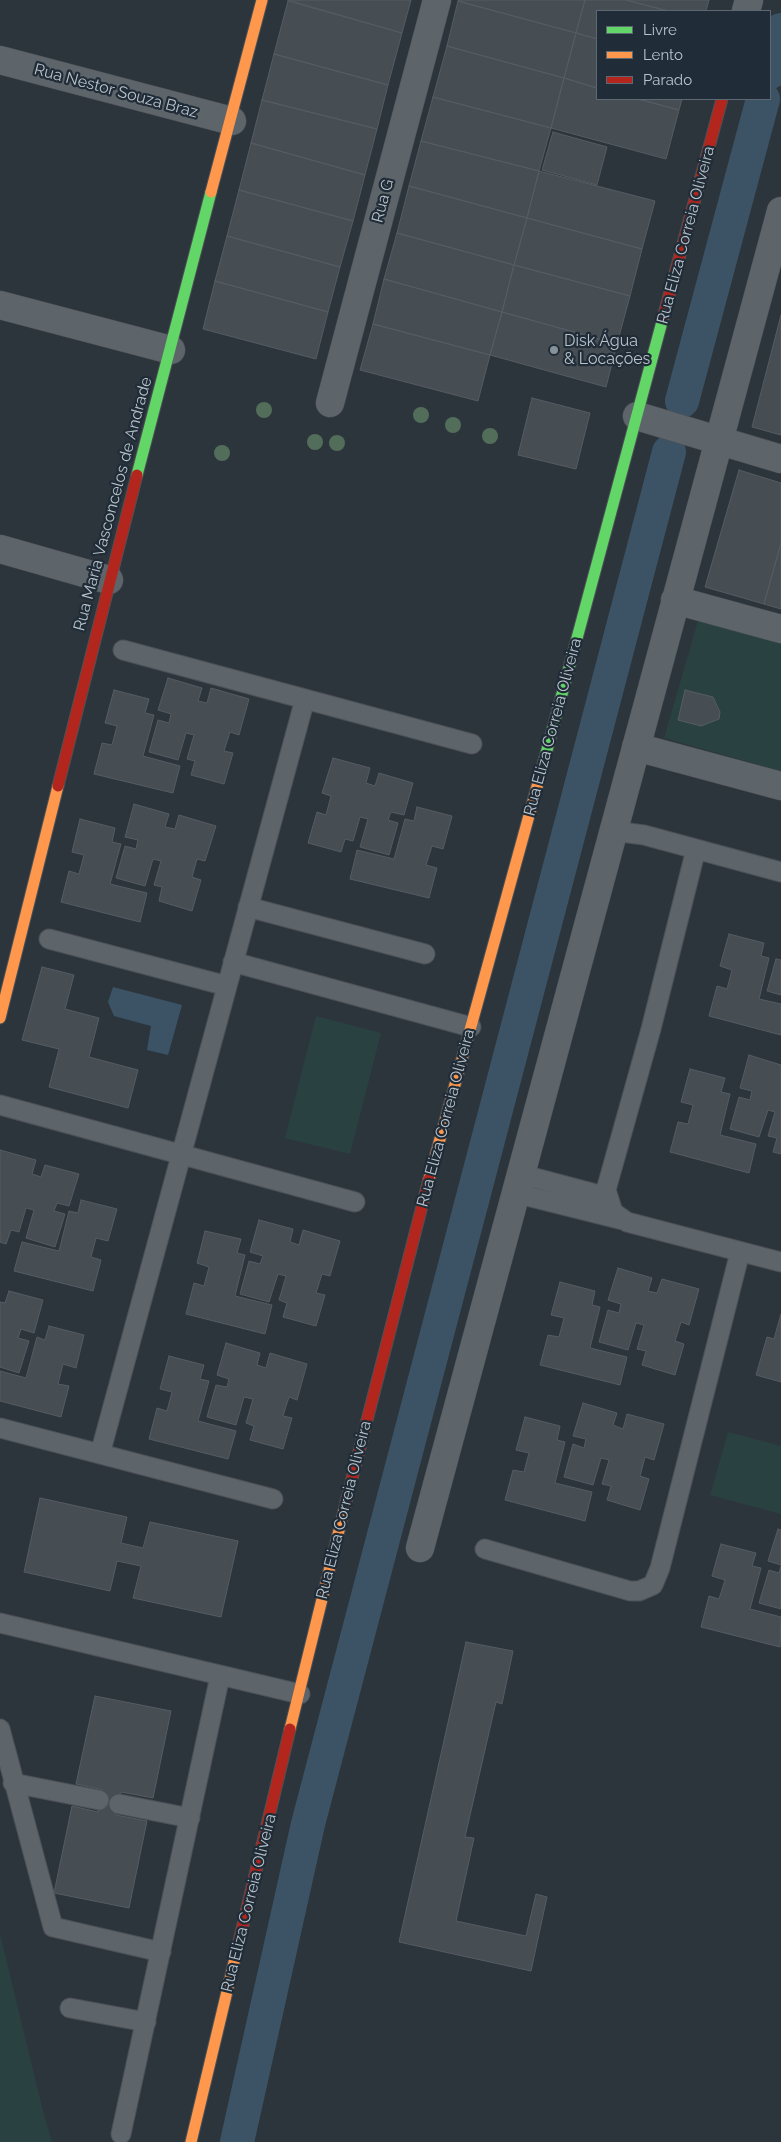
<!DOCTYPE html>
<html>
<head>
<meta charset="utf-8">
<style>
	body { margin:0 }
	#map { position:relative; width:781px; height:2142px; overflow:hidden; background:#2d353c; font-family:Raleway,sans-serif }
	canvas { display:block }
	.legend { position:absolute; left:596px; top:10px; width:175px; height:90px; box-sizing:border-box; background:#202c37; border:1px solid #5d6872; margin:0; padding:6px 9px; list-style:none; font-size:15px; color:#b8c2cb }
	.legend li { display:flex; align-items:center; gap:10px; height:25px }
	.legend b { width:25px; border:1px solid #5d6872 }
</style>
</head>
<body>
<div id="map">
<canvas width="781" height="2142"></canvas>
<ul class="legend">
<li><b style="height:6px;background:#63d668"></b>Livre</li>
<li><b style="height:6px;background:#ff974d"></b>Lento</li>
<li><b style="height:6px;background:#b3261e"></b>Parado</li>
</ul>
</div>
<script>
const ctx = document.querySelector('canvas').getContext('2d');
ctx.lineJoin = 'round';
function fill(path, color) { ctx.fillStyle = color; ctx.fill(path, 'evenodd'); }
const poly = rows => new Path2D(rows.map(r => 'M' + r).join(''));
function strokePath(path, color, width, dash) { ctx.strokeStyle = color; ctx.lineWidth = width; ctx.lineCap = dash ? 'butt' : 'round'; ctx.setLineDash(dash || []); ctx.stroke(path); }
function write(font, color, halo, rows, align = 'center') {
  ctx.font = font + ' Raleway,sans-serif'; ctx.lineWidth = 4.5; ctx.setLineDash([]); ctx.textBaseline = 'middle'; ctx.strokeStyle = halo; ctx.fillStyle = color; for (const [text, x, y, turn = 0] of rows) {
    ctx.save(); ctx.translate(x, y); ctx.rotate((+turn || 0) * Math.PI / 180); ctx.textAlign = isNaN(turn) ? turn : align; if (halo) ctx.strokeText(text, 0, 0); ctx.fillText(text, 0, 0); ctx.restore();
  }
}
const green = poly([
	[698,621,781,643,781,771,664,738],
	[316,1016,381,1033,350,1154,285,1138],
	[728,1432,781,1446,781,1514,710,1495],
	[0,1934,42,2107,52,2142,0,2142]
]);
const water = poly([
	[113,987,182,1005,168,1055,147,1050,151,1026,114,1016,108,1002]
]);
const canal = poly([
	[770,72,781,30],
	[682,401,763,99],
	[237,2142,308,1824,669,452]
]);
const building = poly([
	[288,0,411,0,402,33,288,0],
	[459,0,585,0,576,33,458,1,459,0],
	[585,0,626,0,668,11,597,11,597,39,576,33,585,0],
	[626,0,709,0,706,11,668,11,626,0],
	[288,1,402,33,388,85,274,54,288,1],
	[458,1,576,33,564,78,447,46,458,1],
	[576,33,597,39,597,88,564,78,576,33],
	[447,46,564,78,551,128,433,97,447,46],
	[274,54,388,85,377,129,262,100,274,54],
	[564,78,597,88,597,99,638,99,679,110,666,159,551,128,564,78],
	[433,97,551,128,539,171,421,141,433,97],
	[638,99,682,99,679,110,638,99],
	[262,100,377,129,365,175,251,143,262,100],
	[553,132,607,147,597,185,542,170,553,132],
	[421,141,539,171,527,218,409,186,421,141],
	[251,143,365,175,353,221,239,190,251,143],
	[539,171,655,201,642,249,527,218,539,171],
	[409,186,527,218,514,265,397,233,409,186],
	[239,190,353,221,340,267,227,236,239,190],
	[527,218,642,249,630,296,514,265,527,218],
	[397,233,514,265,502,312,384,279,397,233],
	[227,236,340,267,328,312,215,281,227,236],
	[514,265,630,296,617,344,502,312,514,265],
	[384,279,502,312,490,355,373,324,384,279],
	[215,281,328,312,316,359,203,329,215,281],
	[502,312,617,344,606,387,490,355,502,312],
	[781,315,781,435,752,427,781,315],
	[373,324,490,355,478,401,360,370,373,324],
	[532,398,590,413,576,469,518,455,532,398],
	[739,470,781,483,781,543,764,604,705,587,739,470],
	[781,543,781,609,764,604,781,543],
	[168,678,202,688,198,701,207,703,211,688,249,699,239,735,230,732,224,751,233,753,224,784,191,775,195,761,187,759,194,735,186,733,178,760,149,752,158,720,169,723,171,714,158,710,168,678],
	[114,690,149,699,145,713,154,715,143,756,180,766,173,793,94,774,102,743,112,745,117,726,105,723,114,690],
	[685,690,713,697,720,712,719,719,701,726,678,720,685,690],
	[333,758,370,768,366,783,375,786,379,773,413,783,404,815,391,812,388,820,398,823,389,855,360,847,368,819,360,817,353,841,345,839,341,852,308,843,317,812,326,815,331,796,322,793,333,758],
	[134,804,169,814,165,827,175,829,179,815,216,826,205,861,197,859,192,877,201,880,192,911,159,901,162,887,154,885,161,861,153,859,145,886,116,878,125,846,136,849,138,840,125,837,134,804],
	[417,807,452,816,443,849,432,846,426,865,437,868,429,898,350,879,357,850,394,859,405,819,414,821,417,807],
	[80,819,115,828,112,842,121,844,110,884,147,893,140,922,61,902,69,871,79,874,84,855,72,852,80,819],
	[729,934,764,943,761,956,769,958,759,999,781,1004,781,1035,709,1016,717,986,727,989,732,970,720,966,729,934],
	[776,959,781,960,781,995,767,991,776,959],
	[42,967,74,975,65,1009,99,1018,89,1057,138,1070,128,1108,49,1087,59,1049,22,1040,42,967],
	[749,1055,781,1065,781,1154,773,1152,777,1138,768,1136,775,1112,768,1110,759,1137,730,1129,739,1097,750,1100,752,1091,740,1088,749,1055],
	[690,1069,725,1078,721,1092,730,1094,720,1135,756,1144,749,1173,670,1152,678,1122,688,1124,693,1105,681,1102,690,1069],
	[0,1150,36,1160,32,1174,41,1177,45,1165,79,1174,69,1206,57,1203,54,1211,65,1214,55,1247,26,1238,34,1210,26,1208,19,1232,11,1230,6,1244,0,1242,0,1150],
	[81,1200,117,1209,108,1241,96,1238,91,1257,101,1260,93,1291,14,1271,22,1242,59,1251,69,1211,78,1213,81,1200],
	[259,1220,293,1229,290,1242,299,1245,303,1230,340,1241,330,1276,322,1274,316,1293,325,1295,316,1326,283,1317,287,1303,279,1300,286,1276,278,1274,269,1302,240,1294,249,1261,260,1264,263,1256,250,1252,259,1220],
	[205,1231,241,1239,237,1253,245,1255,235,1296,272,1305,265,1334,186,1314,194,1283,204,1286,209,1267,197,1263,205,1231],
	[618,1268,652,1278,648,1291,657,1293,662,1279,699,1289,689,1325,681,1322,675,1341,684,1344,675,1375,642,1365,646,1351,637,1349,644,1325,636,1323,628,1350,599,1342,608,1310,619,1313,621,1304,608,1300,618,1268],
	[560,1282,595,1291,592,1305,600,1307,590,1348,627,1357,620,1385,540,1365,548,1335,559,1337,564,1318,551,1315,560,1282],
	[9,1291,43,1300,34,1333,21,1329,18,1338,29,1341,19,1373,0,1367,0,1302,5,1303,9,1291],
	[781,1314,781,1382,756,1375,767,1337,774,1339,781,1314],
	[49,1326,84,1335,76,1368,63,1364,58,1384,69,1386,61,1417,0,1401,0,1371,26,1378,37,1337,45,1340,49,1326],
	[226,1343,260,1353,257,1365,266,1368,270,1353,307,1364,297,1400,289,1397,283,1416,292,1418,283,1449,250,1440,254,1426,246,1423,253,1399,244,1397,236,1425,207,1417,216,1385,227,1387,229,1379,217,1375,226,1343],
	[169,1356,204,1365,200,1379,209,1381,198,1421,236,1431,228,1459,149,1439,157,1408,167,1411,172,1392,160,1389,169,1356],
	[583,1403,617,1413,613,1425,623,1429,627,1414,664,1424,654,1460,645,1457,640,1476,649,1479,640,1510,607,1500,611,1486,602,1484,609,1460,601,1458,593,1485,564,1477,573,1444,584,1448,586,1439,573,1436,583,1403],
	[525,1417,560,1426,557,1440,565,1442,555,1483,592,1492,585,1521,505,1500,513,1470,524,1472,529,1453,516,1450,525,1417],
	[40,1498,127,1517,121,1543,143,1548,150,1522,238,1541,221,1617,133,1598,141,1566,117,1561,110,1591,24,1572,40,1498],
	[778,1529,781,1530,781,1565,768,1561,778,1529],
	[721,1544,756,1553,752,1566,761,1568,750,1609,781,1617,780,1647,701,1627,709,1596,719,1599,725,1580,712,1576,721,1544],
	[781,1566,781,1609,759,1603,769,1570,779,1573,781,1566],
	[466,1642,513,1651,502,1704,496,1702,465,1837,474,1838,456,1921,526,1936,536,1894,547,1897,531,1971,399,1942,466,1642],
	[95,1696,171,1711,153,1798,121,1792,116,1815,147,1821,129,1908,54,1893,72,1806,98,1812,103,1790,76,1784,95,1696]
]);
const lane = poly([
	[123,650,472,744],
	[613,831,644,835,781,872],
	[696,849,651,1029,606,1190,613,1212,627,1222,781,1262],
	[248,907,425,954],
	[49,939,227,986],
	[233,962,471,1027],
	[0,1105,355,1202],
	[520,1174,607,1197],
	[515,1193,623,1220],
	[0,1428,273,1499],
	[100,1454,305,699],
	[485,1549,630,1591,639,1591,653,1585,660,1568,740,1252],
	[0,1623,300,1694],
	[0,1729,53,1927,161,1952],
	[13,1783,99,1800],
	[119,1804,190,1818],
	[70,2008,146,2022],
	[121,2134,220,1676]
]);
const street = poly([
	[746,11,749,0],
	[0,60,232,121],
	[0,305,171,350],
	[330,403,437,0],
	[637,416,781,459],
	[0,549,109,580],
	[675,600,781,629],
	[636,747,781,786],
	[420,1548,781,211]
]);
const fast = poly([
	[137,475,211,192],
	[544,761,663,318]
]);
const slow = poly([
	[211,192,262,0],
	[0,1018,58,786],
	[429,1179,544,761],
	[290,1729,346,1502],
	[191,2142,236,1954]
]);
const jam = poly([
	[663,318,722,99],
	[58,786,137,475],
	[346,1502,429,1179],
	[236,1954,290,1729]
]);
const trees = [
	[264,410],
	[421,415],
	[453,425],
	[490,436],
	[315,442],
	[337,443],
	[222,453]
];
const markers = [
	[554,350,5,"#879199"]
];
const streetNames = [
	["Rua Nestor Souza Braz",116,91,15],
	["Rua G",383,201,-75],
	["Rua Eliza Correia Oliveira",686,235,-75],
	["Rua Maria Vasconcelos de Andrade",113,504,-75],
	["Rua Eliza Correia Oliveira",553,727,-75],
	["Rua Eliza Correia Oliveira",446,1118,-75],
	["Rua Eliza Correia Oliveira",344,1510,-76],
	["Rua Eliza Correia Oliveira",249,1903,-76]
];
const poiNames = [
	["Disk Água",564,341],
	["& Locações",564,359]
];
fill(green, '#2a4141');
fill(water, '#3c5366');
strokePath(canal, '#3c5366', 34);
fill(building, '#464d53');
strokePath(building, '#555c63', 1);
strokePath(lane, '#4b5156', 21);
strokePath(street, '#4b5156', 29);
strokePath(fast, '#4b5156', 13);
strokePath(slow, '#4b5156', 13);
strokePath(jam, '#4b5156', 13);
strokePath(lane, '#5d646a', 19);
strokePath(street, '#5d646a', 28);
strokePath(fast, '#63d668', 11);
strokePath(slow, '#ff974d', 11);
strokePath(jam, '#b3261e', 11);
ctx.fillStyle = '#526e5b';
for (const [x, y] of trees) { ctx.beginPath(); ctx.arc(x, y, 8, 0, 2 * Math.PI); ctx.fill(); }
for (const [x, y, r, color] of markers) { const dot = new Path2D(); dot.arc(x, y, r, 0, 2 * Math.PI); ctx.fillStyle = color; ctx.fill(dot); strokePath(dot, '#202c37', 2); }
write('16px', '#b8c2cb', '#202c37', streetNames);
write('16px', '#b8c2cb', '#202c37', poiNames, 'left');
</script>
</body>
</html>
